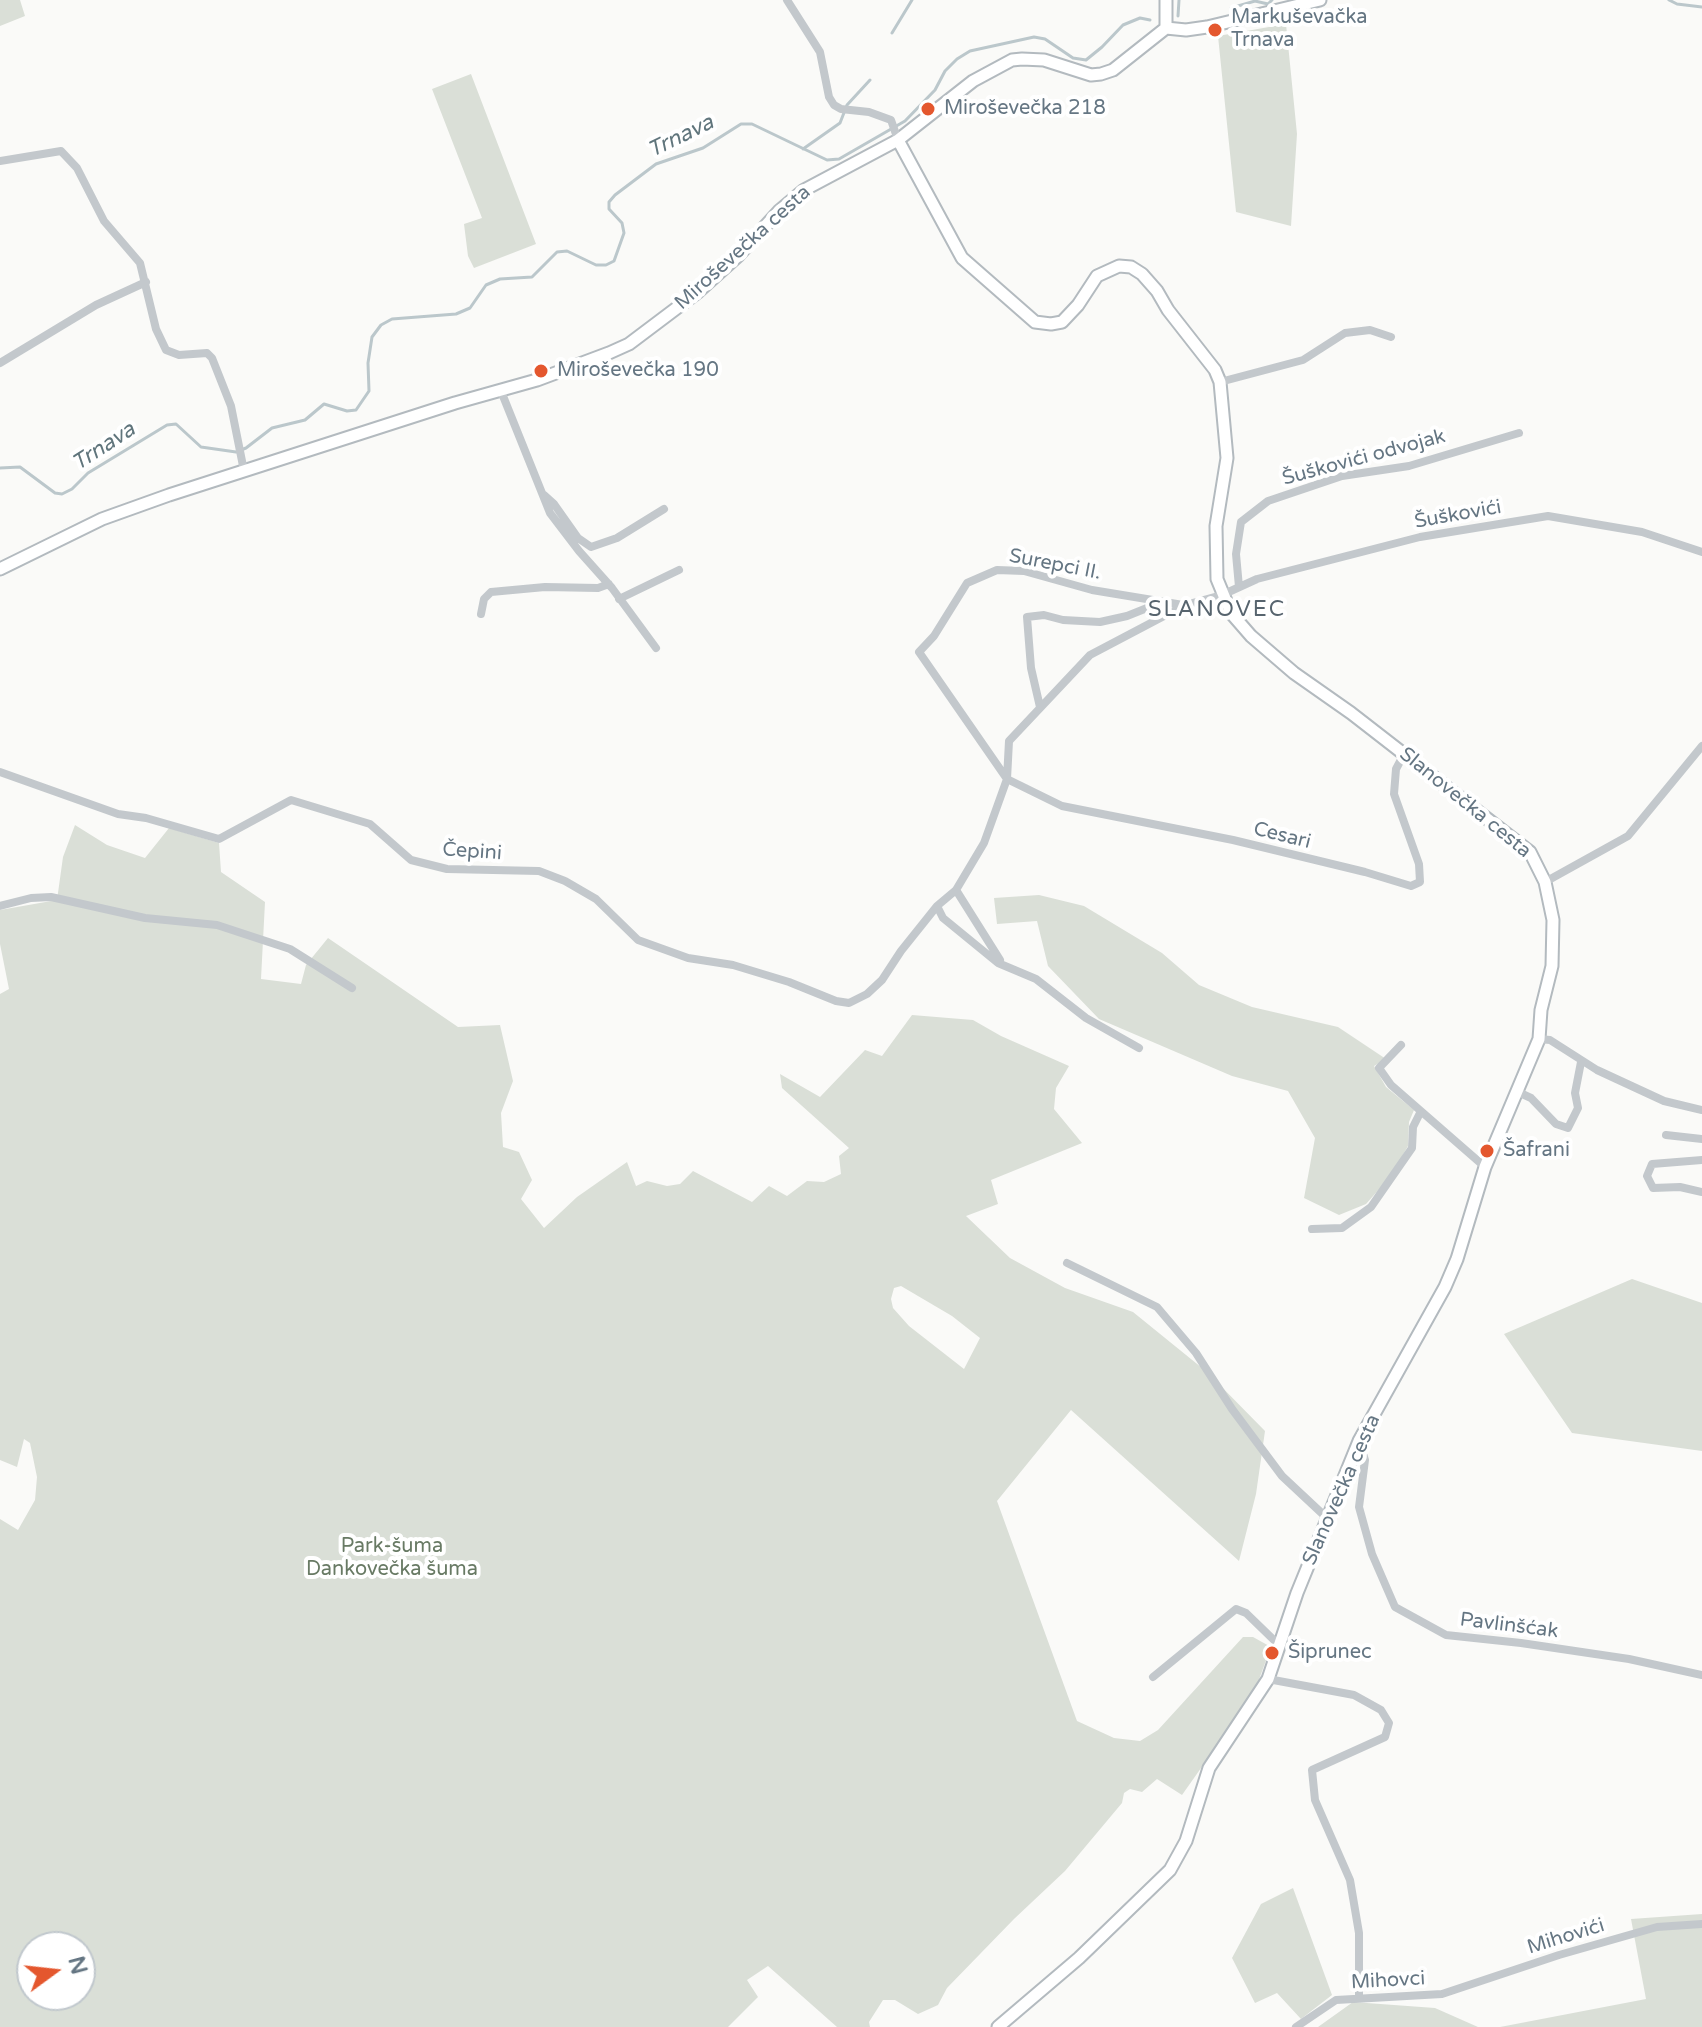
<!DOCTYPE html>
<html>
<head>
<meta charset="utf-8">
<style>
	body { margin:0 }
	#map { position:relative; width:1702px; height:2027px; overflow:hidden; background:#fafaf8; font-family:"Varela Round",sans-serif }
	canvas { display:block }
	.north { position:absolute; left:16px; top:1931px; width:80px; height:80px; box-sizing:border-box; background:#fff; border:2px solid #c1c8cd; border-radius:50%; rotate:75deg; font-size:22px; font-weight:700; line-height:32px; text-align:center; color:#657683 }
	.north::after { content:''; display:block; margin:auto; width:28px; height:36px; background:#e4572e; clip-path:polygon(50% 0,100% 100%,50% 72%,0 100%) }
</style>
</head>
<body>
<div id="map">
<canvas width="1702" height="2027"></canvas>
<div class="north">N</div>
</div>
<script>
const ctx = document.querySelector('canvas').getContext('2d');
ctx.lineJoin = 'round';
function fill(path, color) { ctx.fillStyle = color; ctx.fill(path, 'evenodd'); }
const poly = rows => new Path2D(rows.map(r => 'M' + r).join(''));
function strokePath(path, color, width, dash) { ctx.strokeStyle = color; ctx.lineWidth = width; ctx.lineCap = dash ? 'butt' : 'round'; ctx.setLineDash(dash || []); ctx.stroke(path); }
function write(font, color, halo, rows, align = 'center') {
  ctx.font = font + ' "Varela Round",sans-serif'; ctx.lineWidth = 8; ctx.setLineDash([]); ctx.textBaseline = 'middle'; ctx.strokeStyle = halo; ctx.fillStyle = color; for (const [text, x, y, turn = 0] of rows) {
    ctx.save(); ctx.translate(x, y); ctx.rotate((+turn || 0) * Math.PI / 180); ctx.textAlign = isNaN(turn) ? turn : align; if (halo) ctx.strokeText(text, 0, 0); ctx.fillText(text, 0, 0); ctx.restore();
  }
}
const green = poly([
	[0,0,20,0,25,16,0,26],
	[1286,24,1297,134,1291,226,1236,212,1218,36],
	[471,74,536,244,474,268,468,256,464,224,482,218,432,89],
	[75,825,107,845,145,858,169,828,219,843,221,872,265,902,261,979,301,984,306,965,328,938,458,1027,500,1025,513,1081,501,1113,503,1147,519,1152,532,1180,521,1199,544,1228,577,1197,627,1162,636,1186,647,1181,667,1186,680,1184,693,1171,752,1202,769,1186,787,1196,807,1181,824,1182,841,1174,839,1156,849,1148,782,1088,780,1074,820,1097,865,1050,882,1056,912,1015,973,1020,1001,1036,1069,1066,1056,1088,1054,1109,1082,1143,991,1180,998,1204,966,1216,1010,1258,1065,1288,1133,1312,1207,1372,1265,1431,1256,1494,1239,1561,1071,1410,997,1501,1077,1721,1114,1738,1140,1741,1158,1730,1243,1637,1253,1637,1271,1647,1254,1693,1182,1795,1157,1779,1142,1792,1130,1789,1124,1793,1122,1803,1065,1871,1014,1919,947,1988,938,2005,918,2014,895,2000,883,2000,869,2022,870,2027,837,2027,768,1966,747,1980,758,1997,728,2027,0,2027,0,1519,18,1530,35,1500,37,1477,30,1443,24,1439,17,1467,0,1460,0,994,9,989,0,944,0,910,57,900,63,857],
	[901,1286,952,1316,980,1338,964,1369,909,1326,893,1308,891,1299,894,1288],
	[32,1947,80,1947,80,1995,32,1995],
	[1039,895,1084,906,1162,953,1199,985,1252,1007,1338,1027,1386,1059,1374,1066,1386,1087,1414,1110,1409,1122,1408,1146,1390,1177,1366,1204,1339,1215,1304,1198,1315,1138,1288,1091,1232,1076,1099,1019,1048,966,1037,921,997,924,994,898],
	[1632,1279,1702,1303,1702,1451,1572,1433,1504,1334],
	[1293,1888,1332,1995,1301,2019,1277,1993,1255,2003,1232,1958,1261,1904],
	[1702,1914,1702,2027,1500,2027,1646,1999,1631,1919],
	[1353,2002,1435,2008,1478,2027,1318,2027]
]);
const stream = poly([
	[1669,0,1677,4,1702,7],
	[1231,8,1255,1,1268,4,1272,0],
	[1178,16,1179,0],
	[892,33,912,0],
	[803,149,840,123,847,105,870,80],
	[0,468,20,467,55,493,62,494,72,489,88,473,167,425,176,424,201,447,236,452,246,448,272,428,305,420,324,404,347,411,356,410,369,391,368,363,372,337,381,325,392,319,456,314,470,308,486,285,500,279,532,277,557,252,567,251,596,265,606,265,614,261,624,233,622,223,609,209,609,202,615,195,656,164,703,148,741,124,752,124,827,160,839,159,905,121,935,90,945,71,957,59,970,51,1034,37,1045,39,1073,58,1086,60,1102,47,1123,25,1140,18,1150,20]
]);
const street = poly([
	[787,0,820,52,829,97,834,105,841,109,869,112,891,120,898,140],
	[0,161,61,151,77,168,104,221,140,263,156,329,166,350,179,355,207,353,212,358,231,406,244,471],
	[0,363,96,305,146,282],
	[1220,382,1303,360,1345,333,1370,330,1391,337],
	[501,391,550,513,579,551,612,588,656,648],
	[544,495,554,504,578,538,591,547,617,538,664,509],
	[1239,587,1236,554,1241,522,1268,501,1342,476,1409,466,1519,433],
	[619,599,679,570],
	[1183,605,1092,590,1024,571,997,570,967,583,934,636,919,652,1007,779,1062,806,1233,840,1365,872,1411,886,1420,882,1419,864,1394,794,1396,769,1404,754],
	[481,614,484,599,491,592,545,587,598,588,609,584],
	[1040,707,1031,668,1027,617,1044,615,1063,620,1100,622,1127,616,1162,602],
	[0,772,118,814,146,818,219,839,291,800,370,824,411,860,447,869,539,871,565,881,596,899,638,940,688,958,733,965,789,982,836,1001,849,1003,867,994,882,980,901,951,937,906,956,890,984,843,1007,779,1009,741,1090,655,1185,605,1222,595,1257,579,1420,537,1548,516,1642,532,1702,552],
	[1545,882,1628,836,1702,746],
	[956,890,1000,960],
	[0,906,31,898,51,897,145,918,217,925,290,949,352,988],
	[937,906,943,918,998,963,1036,979,1086,1018,1139,1048],
	[1539,1039,1550,1040,1597,1070,1664,1101,1702,1110],
	[1401,1045,1379,1068,1391,1085,1485,1167],
	[1518,1092,1531,1098,1556,1124,1568,1128,1578,1108,1575,1093,1581,1062],
	[1666,1135,1702,1139],
	[1702,1160,1652,1164,1647,1176,1653,1188,1680,1187,1702,1192],
	[1312,1229,1342,1228,1371,1207,1412,1148,1413,1127,1421,1111],
	[1067,1263,1157,1307,1196,1353,1232,1409,1282,1476,1328,1519],
	[1359,1441,1365,1460,1359,1507,1372,1554,1395,1607,1446,1635,1521,1643,1629,1659,1702,1675],
	[1153,1677,1236,1609,1246,1613,1278,1644],
	[1268,1679,1354,1695,1381,1710,1389,1723,1385,1737,1312,1770,1315,1800,1350,1880,1359,1933,1359,1997],
	[1296,2027,1336,2000,1442,1994,1559,1955,1657,1927,1702,1924]
]);
const secondary = poly([
	[1166,0,1166,28],
	[1166,28,1186,30,1207,27,1320,0],
	[898,140,962,258,1035,322,1051,324,1062,322,1078,305,1097,276,1119,266,1131,267,1142,274,1157,291,1168,310,1215,370,1220,382,1227,458,1216,526,1217,579,1231,613,1251,636,1294,673,1351,713,1530,852,1545,882,1553,920,1552,966,1541,1010,1539,1039,1485,1167,1457,1259,1445,1287,1359,1441,1297,1593,1268,1679,1209,1768,1186,1841,1170,1870,1079,1958,998,2027],
	[0,569,102,519,169,495,455,403,537,380,609,353,629,344,698,292,738,256,779,211,804,190,898,140,973,81,1012,60,1022,59,1044,60,1091,75,1101,74,1113,70,1166,28]
]);
const markers = [
	[1215,30,8,"#e4572e"],
	[928,109,8,"#e4572e"],
	[541,371,8,"#e4572e"],
	[1487,1151,8,"#e4572e"],
	[1272,1653,8,"#e4572e"]
];
const poiNames = [
	["Markuševačka",1231,18],
	["Trnava",1231,41],
	["Miroševečka 218",944,109],
	["Miroševečka 190",557,371],
	["Šafrani",1503,1151],
	["Šiprunec",1288,1653]
];
const streetNames = [
	["Miroševečka cesta",743,248,-42],
	["Šuškovići odvojak",1364,458,-15],
	["Šuškovići",1458,515,-10],
	["Surepci II.",1055,565,11],
	["Slanovečka cesta",1465,803,39],
	["Cesari",1282,836,14],
	["Čepini",472,852,4],
	["Slanovečka cesta",1342,1490,-66],
	["Pavlinšćak",1509,1626,7],
	["Mihovići",1566,1937,-17],
	["Mihovci",1388,1981,-3]
];
const parkNames = [
	["Park-šuma",392,1547],
	["Dankovečka šuma",392,1570]
];
const waterNames = [
	["Trnava",681,137,-26],
	["Trnava",104,447,-33]
];
const neighbourhoodNames = [
	["SLANOVEC",1217,610]
];
fill(green, '#dadfd7');
strokePath(stream, '#bbc7cb', 3);
strokePath(secondary, '#b3babf', 15);
strokePath(street, '#c3c8cc', 8);
strokePath(secondary, '#fff', 11);
for (const [x, y, r, color] of markers) { const dot = new Path2D(); dot.arc(x, y, r, 0, 2 * Math.PI); ctx.fillStyle = color; ctx.fill(dot); strokePath(dot, '#fff', 3); }
write('20px', '#657683', '#fff', poiNames, 'left');
write('20px', '#657683', '#fff', streetNames);
write('20px', '#687a64', '#fff', parkNames);
write('italic 22px', '#60757c', '#fff', waterNames);
ctx.letterSpacing = '2px';
write('22px', '#57646e', '#fff', neighbourhoodNames);
ctx.letterSpacing = '0px';
</script>
</body>
</html>
